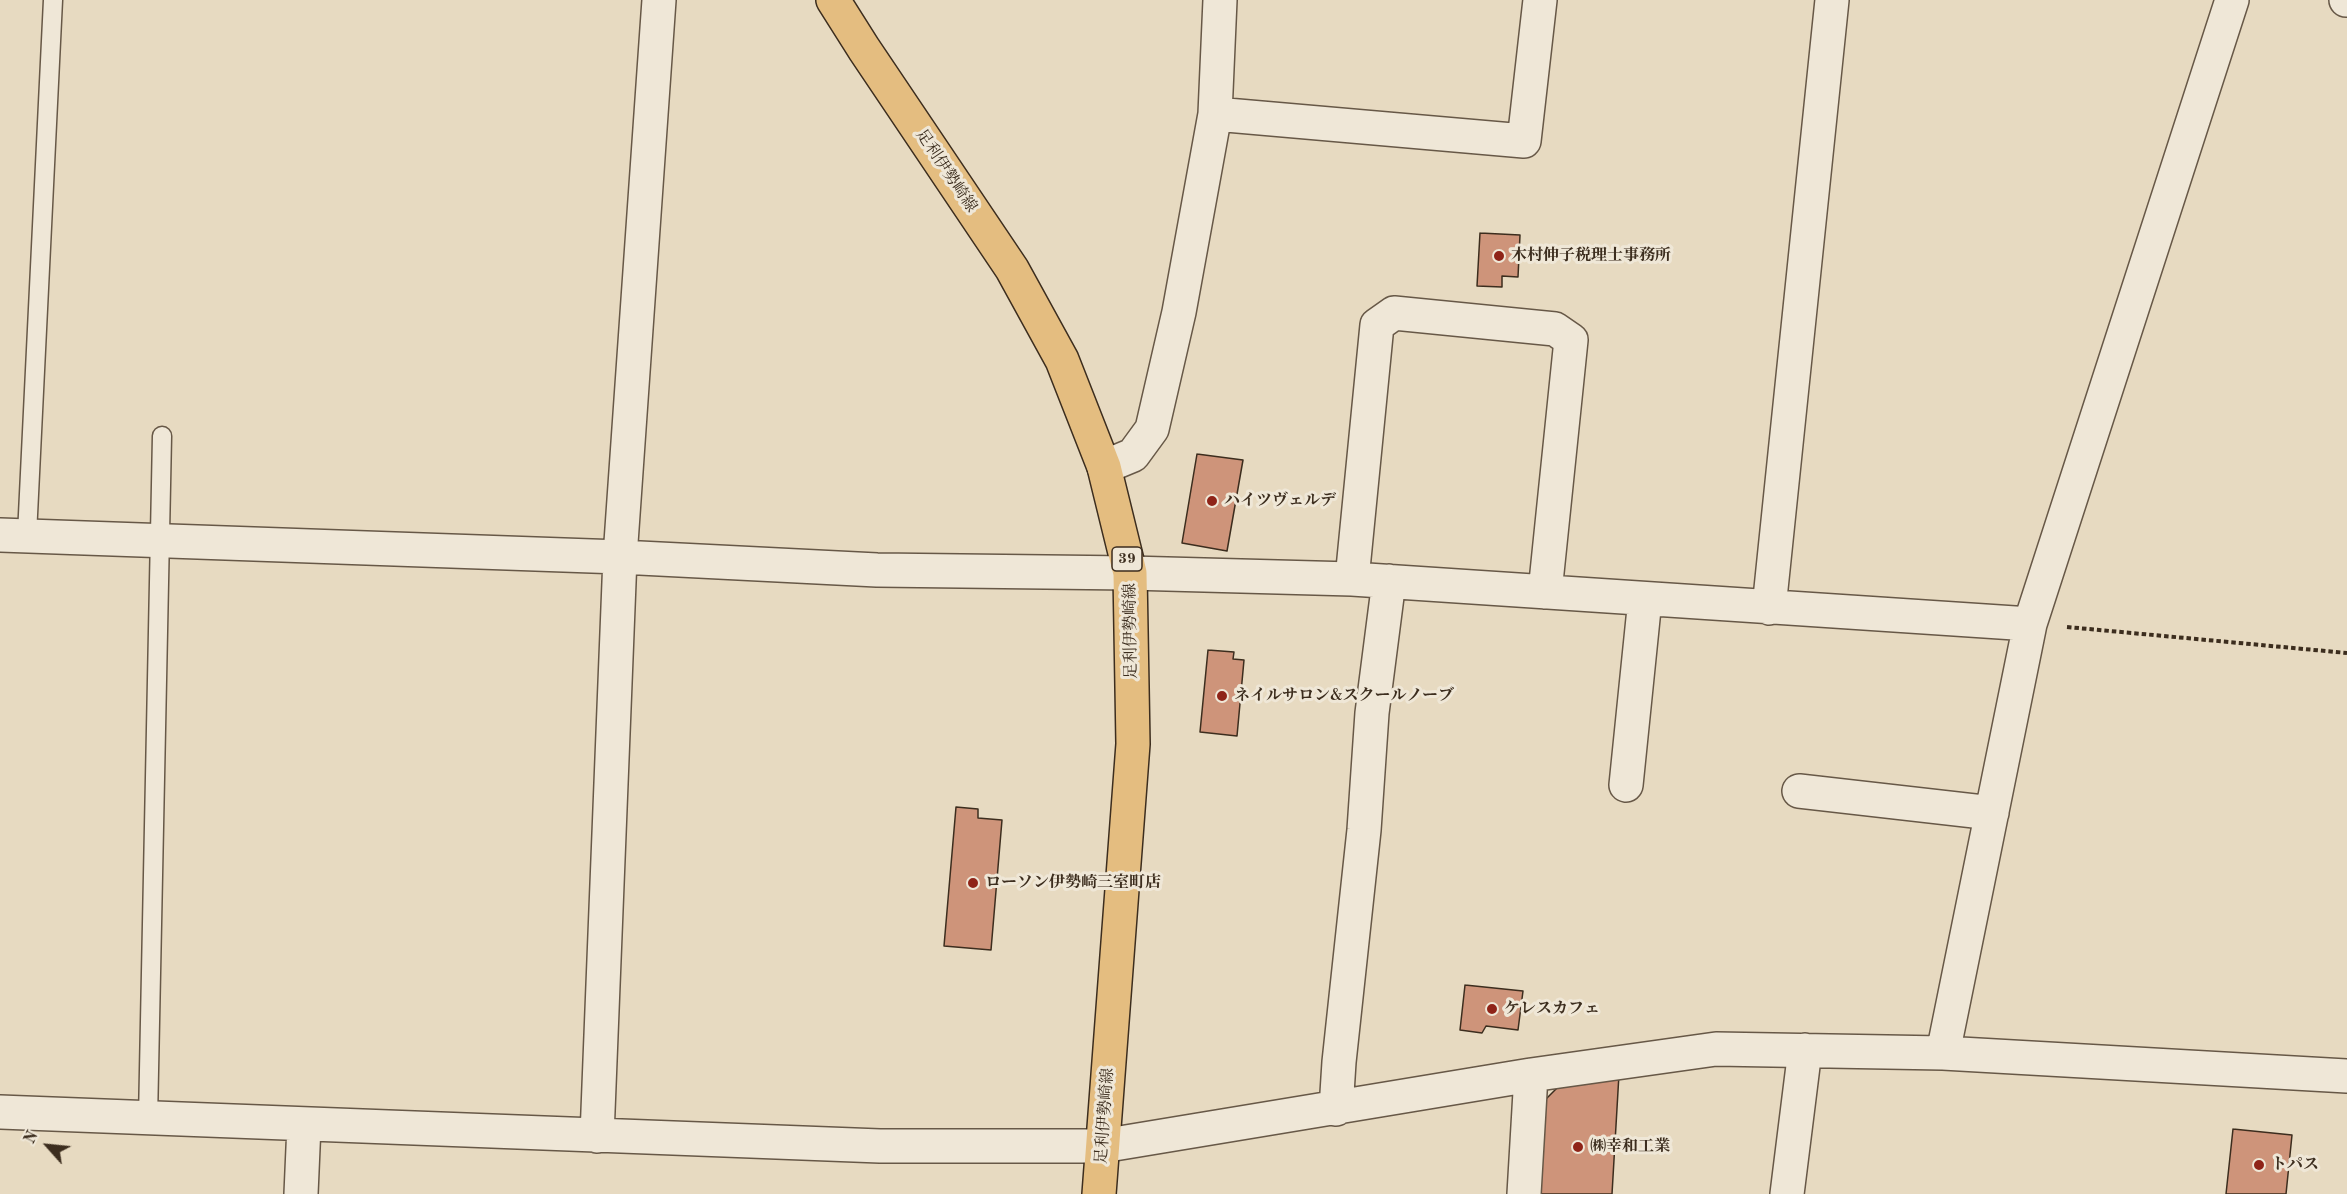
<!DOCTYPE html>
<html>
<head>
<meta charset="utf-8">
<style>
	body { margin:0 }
	#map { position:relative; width:2347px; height:1194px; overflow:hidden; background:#e7dac1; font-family:"Old Standard TT",serif }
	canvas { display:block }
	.north { position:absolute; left:18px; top:1116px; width:60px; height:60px; -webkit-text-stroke:4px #efe7d7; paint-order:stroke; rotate:297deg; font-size:16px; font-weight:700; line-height:24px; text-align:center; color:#3c2d1e }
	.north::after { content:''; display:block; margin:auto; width:21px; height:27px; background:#3c2d1e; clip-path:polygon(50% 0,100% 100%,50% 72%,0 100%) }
</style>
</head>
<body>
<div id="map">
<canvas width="2347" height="1194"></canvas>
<div class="north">N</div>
</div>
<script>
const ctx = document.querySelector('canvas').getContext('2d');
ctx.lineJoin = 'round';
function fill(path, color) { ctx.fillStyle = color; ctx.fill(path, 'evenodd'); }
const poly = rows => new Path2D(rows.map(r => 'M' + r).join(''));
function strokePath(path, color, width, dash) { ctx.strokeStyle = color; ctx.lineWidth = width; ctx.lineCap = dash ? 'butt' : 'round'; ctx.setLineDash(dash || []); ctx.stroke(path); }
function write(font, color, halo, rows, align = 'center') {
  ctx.font = font + ' "Old Standard TT","Noto Serif JP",serif'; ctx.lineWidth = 6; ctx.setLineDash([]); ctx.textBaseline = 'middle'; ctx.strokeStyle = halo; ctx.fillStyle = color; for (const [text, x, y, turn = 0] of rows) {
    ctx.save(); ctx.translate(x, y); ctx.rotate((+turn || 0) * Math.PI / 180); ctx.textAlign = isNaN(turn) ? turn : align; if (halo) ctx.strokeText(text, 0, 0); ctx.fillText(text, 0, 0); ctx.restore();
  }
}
const building = poly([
	[1480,233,1520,235,1518,277,1502,276,1502,287,1477,286,1480,233],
	[1197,454,1243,460,1227,551,1182,543,1197,454],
	[1208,650,1234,652,1233,659,1244,660,1237,736,1200,732,1208,650],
	[956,807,978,809,978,818,1002,820,991,950,944,946,956,807],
	[1465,985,1523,991,1518,1030,1486,1026,1482,1033,1460,1030,1465,985],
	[1619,1074,1612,1194,1538,1194,1545,1100,1561,1084,1619,1074],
	[2233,1129,2292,1135,2286,1194,2226,1194,2233,1129]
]);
const path = poly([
	[2067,627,2347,653]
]);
const service = poly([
	[27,535,53,0],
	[148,1119,162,436]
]);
const minor = poly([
	[2346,0,2347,0],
	[1215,114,1524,141,1540,0],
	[1104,467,1133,455,1152,429,1179,312,1215,114,1220,0],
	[0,535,620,557,877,570,1130,573,1352,579,2030,624],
	[1352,579,1377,325,1394,313,1555,329,1571,340,1545,592],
	[1769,608,1832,0],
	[1626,785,1645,599],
	[1799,791,1992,813],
	[1943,1053,2030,624,2232,0],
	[1336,1109,1339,1062,1364,830,1372,713,1389,581],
	[0,1112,880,1146,1102,1146,1531,1075,1716,1049,1943,1053,2347,1076],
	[597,1136,620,557,659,0],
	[301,1194,304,1125],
	[1524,1194,1531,1075],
	[1787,1194,1805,1050]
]);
const primary = poly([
	[833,0,864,49,1012,269,1062,360,1104,467,1130,573,1133,744,1099,1194]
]);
const markers = [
	[1499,256,6,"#8f2418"],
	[1212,501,6,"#8f2418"],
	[1222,696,6,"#8f2418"],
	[973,883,6,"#8f2418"],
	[1492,1009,6,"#8f2418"],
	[1578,1147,6,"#8f2418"],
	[2259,1165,6,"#8f2418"]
];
const shields = [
	[1127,559,30]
];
const shieldNames = [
	["39",1127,559]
];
const streetNames = [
	["足利伊勢崎線",946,171,56],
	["足利伊勢崎線",1131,631,-91],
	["足利伊勢崎線",1105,1116,-86]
];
const poiNames = [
	["木村伸子税理士事務所",1511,256],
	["ハイツヴェルデ",1224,501],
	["ネイルサロン&スクールノーブ",1234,696],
	["ローソン伊勢崎三室町店",985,883],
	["ケレスカフェ",1504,1009],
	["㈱幸和工業",1590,1147],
	["トパス",2271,1165]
];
fill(building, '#ce947a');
strokePath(building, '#3c2d1e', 1.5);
strokePath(service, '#675847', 21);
strokePath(minor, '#675847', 36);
strokePath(primary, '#3c2d1e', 36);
strokePath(path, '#3c2d1e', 4, [4.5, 3]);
strokePath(service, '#efe7d7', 18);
strokePath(minor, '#efe7d7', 33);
strokePath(primary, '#e4bd80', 33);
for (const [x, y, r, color] of markers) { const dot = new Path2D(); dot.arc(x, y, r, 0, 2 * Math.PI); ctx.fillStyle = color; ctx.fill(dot); strokePath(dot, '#efe7d7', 2); }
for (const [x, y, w] of shields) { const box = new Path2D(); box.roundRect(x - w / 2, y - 12, w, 24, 4.5); ctx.fillStyle = '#efe7d7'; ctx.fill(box); strokePath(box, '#3c2d1e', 1.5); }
write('bold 15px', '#3c2d1e', null, shieldNames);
write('16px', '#3c2d1e', '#efe7d7', streetNames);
write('bold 16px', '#3c2d1e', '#efe7d7', poiNames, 'left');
</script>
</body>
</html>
